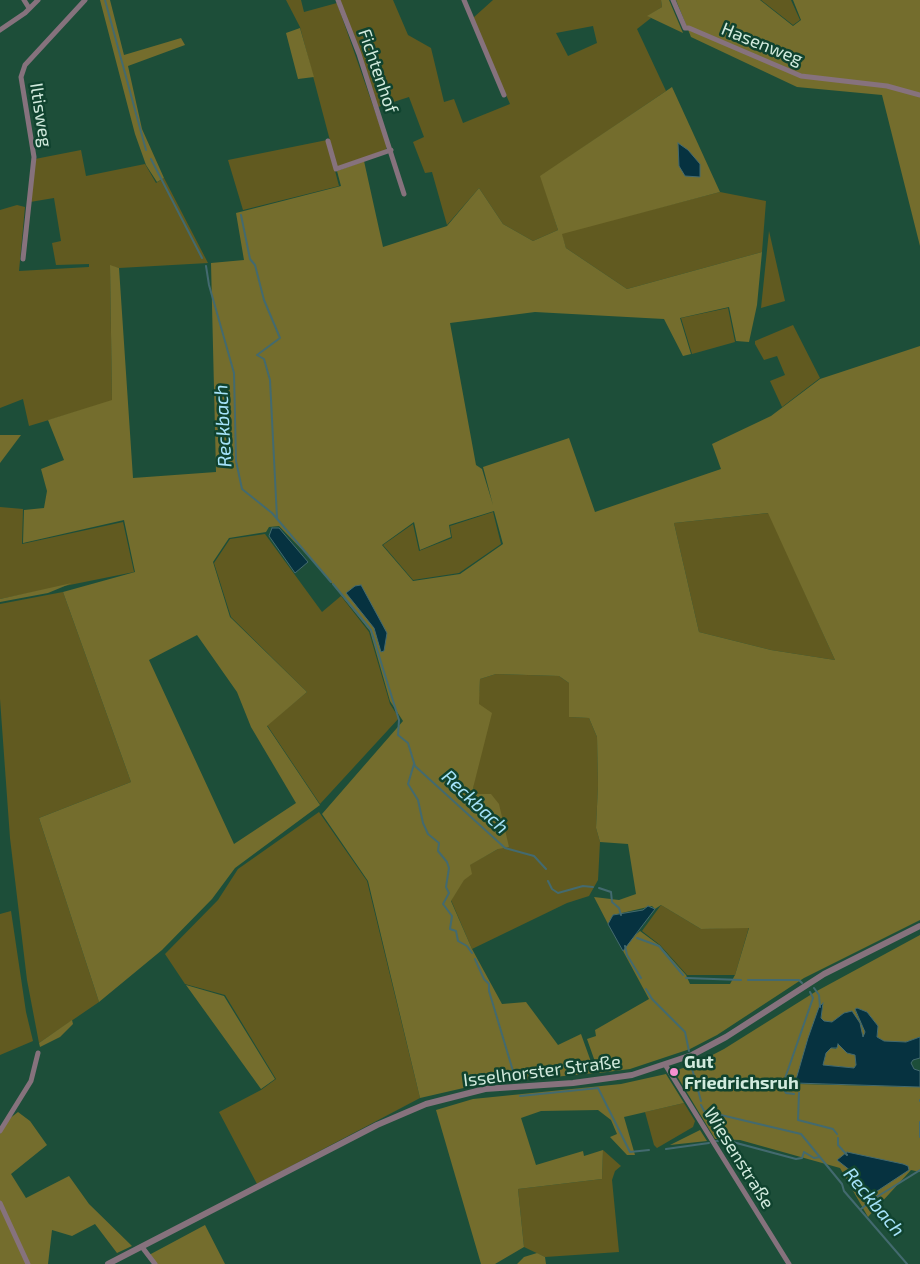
<!DOCTYPE html>
<html>
<head>
<meta charset="utf-8">
<style>
	body { margin:0 }
	canvas { display:block; background:#1d4e39 }
</style>
</head>
<body>
<canvas width="920" height="1264"></canvas>
<script>
const ctx = document.querySelector('canvas').getContext('2d');
ctx.lineJoin = 'round';
function fill(path, color) { ctx.fillStyle = color; ctx.fill(path, 'evenodd'); }
const poly = rows => new Path2D(rows.map(r => 'M' + r).join(''));
function strokePath(path, color, width, dash) { ctx.strokeStyle = color; ctx.lineWidth = width; ctx.lineCap = dash ? 'butt' : 'round'; ctx.setLineDash(dash || []); ctx.stroke(path); }
function write(font, color, halo, rows, align = 'center') {
  ctx.font = font + ' "Exo 2",sans-serif'; ctx.lineWidth = 5; ctx.setLineDash([]); ctx.textBaseline = 'middle'; ctx.strokeStyle = halo; ctx.fillStyle = color; for (const [text, x, y, turn = 0] of rows) {
    ctx.save(); ctx.translate(x, y); ctx.rotate((+turn || 0) * Math.PI / 180); ctx.textAlign = isNaN(turn) ? turn : align; if (halo) ctx.strokeText(text, 0, 0); ctx.fillText(text, 0, 0); ctx.restore();
  }
}
const green = poly([
	[286,0,301,0,304,12,337,3,387,146,386,150,337,167,300,27],
	[340,0,393,0,408,35,431,48,444,102,454,99,463,123,510,104,473,18,493,0,661,0,662,7,648,16,651,18,637,29,666,91,541,176,558,230,533,241,503,224,479,188,447,225,432,172,425,173,413,142,424,137,409,97,378,107],
	[593,26,597,43,568,56,556,33],
	[761,0,791,0,800,20,793,25],
	[327,140,339,186,243,210,228,160],
	[81,150,86,176,145,164,156,183,164,178,208,263,119,268,110,266,112,401,29,426,23,399,0,408,0,210,17,205,25,207,19,271,89,267,89,264,56,265,52,243,61,241,54,198,30,202,35,159],
	[720,192,766,201,762,252,627,289,566,248,561,233],
	[769,231,785,301,761,308],
	[728,308,735,342,692,354,681,318],
	[793,325,820,378,782,407,770,381,785,375,777,356,764,360,755,344,755,341],
	[0,507,23,509,22,544,123,522,134,572,0,599],
	[493,512,501,544,459,573,413,580,383,545,413,524,419,551,452,538,450,526],
	[769,513,835,660,771,650,699,632,674,523],
	[265,534,322,612,341,596,369,632,390,704,399,718,320,804,267,725,307,692,231,617,214,563,230,539],
	[63,592,131,782,39,818,99,1002,39,1043,27,980,10,838,0,699,0,604],
	[496,674,559,676,569,683,569,717,589,718,597,737,598,785,596,828,600,842,598,880,589,896,567,903,472,949,451,900,464,879,469,865,498,849,473,788,480,679],
	[319,812,367,881,420,1098,257,1184,219,1112,261,1090,276,1079,225,995,185,984,165,954,218,900,238,869],
	[661,905,701,929,749,927,735,975,687,975,660,945,642,931],
	[11,911,26,1012,33,1041,0,1055,0,914],
	[684,1103,695,1121,693,1127,657,1148,654,1145,645,1112],
	[603,1150,621,1166,615,1171,612,1180,619,1252,545,1257,524,1247,518,1189,602,1179]
]);
const forest = poly([
	[100,0,110,0,124,55,181,38,185,45,128,66,142,129,164,178,157,182,146,165,135,134],
	[661,0,669,0,683,33,647,16,662,7],
	[676,0,760,0,793,26,801,20,793,0,920,0,920,246,882,95,797,87,691,37],
	[300,28,314,77,298,79,286,33],
	[672,87,720,192,562,234,566,248,627,289,762,252,757,305,749,342,736,341,729,307,680,318,691,354,683,356,664,319,535,312,450,323,476,465,482,469,493,505,483,467,569,438,595,512,721,469,712,444,771,416,820,379,920,346,920,920,804,978,717,1035,690,1049,630,1069,599,1073,587,1039,596,1036,595,1030,649,999,623,951,632,938,640,931,659,945,686,975,690,984,730,984,735,975,749,928,701,929,661,905,655,909,652,906,613,915,608,924,594,897,619,900,636,894,628,844,600,842,596,828,598,785,597,737,589,718,569,717,569,683,559,676,496,674,480,679,479,704,492,713,473,788,476,794,491,794,499,804,509,847,498,849,470,865,472,874,464,880,451,901,472,949,502,1004,526,1002,558,1045,581,1034,595,1073,481,1084,420,1098,368,881,322,814,403,721,390,701,370,631,317,565,279,526,269,527,266,532,229,538,213,562,230,617,307,692,267,726,320,805,235,868,212,899,162,950,99,1002,39,818,131,782,63,592,135,572,124,520,23,543,24,510,44,508,47,491,41,469,64,460,48,420,112,400,110,265,119,268,133,478,216,472,211,263,244,260,236,213,341,186,337,171,364,161,383,247,447,226,479,188,503,224,533,241,558,230,540,176],
	[494,511,503,544,460,574,413,581,382,545,414,522,420,550,451,537,449,525],
	[768,513,835,660,771,650,699,632,674,523],
	[197,635,237,692,251,727,296,803,234,844,149,660],
	[0,435,21,435,0,463],
	[72,583,48,593,0,602,0,599],
	[920,935,920,1037,906,1042,887,1043,877,1037,878,1026,867,1012,855,1010,865,1032,863,1037,846,1012,832,1022,824,1021,821,1018,823,1004,797,1084,920,1087,920,1172,911,1170,868,1217,840,1168,740,1140,715,1139,674,1071,695,1064,724,1049,815,992],
	[851,1171,882,1187,865,1199],
	[186,985,224,996,275,1079,261,1089],
	[72,1020,73,1024,60,1037,40,1047,39,1043],
	[838,1044,847,1053,855,1055,856,1065,854,1068,823,1065,826,1053,831,1048,836,1049],
	[666,1074,684,1103,624,1117,635,1155,627,1155,610,1137,617,1134,611,1120,598,1110,541,1111,521,1118,536,1165,583,1151,584,1156,603,1150,602,1179,518,1189,524,1247,495,1264,481,1264,436,1110,473,1099,621,1084],
	[18,1112,30,1121,47,1145,11,1174,26,1198,69,1176,89,1204,132,1246,117,1253,95,1224,72,1236,52,1230,48,1264,0,1264,0,1134,9,1119],
	[700,1130,707,1141,670,1145],
	[205,1225,225,1264,157,1264,149,1255],
	[537,1253,545,1257,546,1264,517,1264,524,1257]
]);
const water = poly([
	[678,143,688,150,700,164,700,177,685,176,679,166,678,143],
	[272,528,279,528,308,562,295,573,269,536,272,528],
	[361,585,387,633,384,651,381,652,374,628,346,593,355,586,361,585],
	[648,906,655,909,623,951,608,924,613,915,643,910,648,906],
	[823,1003,821,1018,824,1021,832,1022,844,1013,852,1011,860,1023,863,1037,865,1032,855,1009,857,1008,867,1012,878,1026,877,1037,884,1041,906,1042,920,1037,920,1058,913,1060,911,1063,914,1069,920,1071,920,1087,795,1083,808,1038,819,1007,823,1003],
	[838,1044,847,1053,855,1055,856,1065,854,1068,823,1065,826,1053,831,1048,837,1048,838,1044],
	[847,1152,903,1164,908,1166,909,1170,865,1199,851,1171,837,1160,847,1152]
]);
const stream = poly([
	[105,0,146,150],
	[151,159,202,258],
	[241,215,250,259,255,265,264,300,280,338,257,355,264,359,270,380,277,518],
	[206,266,209,285,234,373,236,461,242,489,272,513,331,582],
	[333,584,371,630,399,720,398,735,408,743,415,766,505,848,534,856,546,869],
	[414,764,408,784,418,800,423,823,428,834,439,843,438,851,447,862,449,868,446,887,449,893,443,904,452,916,450,929,456,931,458,941,467,946,472,953],
	[548,881,552,889,558,893,583,886,593,887],
	[599,888,611,892,612,902,619,908,621,915],
	[637,938,659,946,683,975],
	[625,946,627,955,641,978],
	[475,959,484,979,489,984,489,991,516,1081],
	[686,978,741,980],
	[748,980,799,980,802,983],
	[814,988,819,995,820,1007],
	[646,989,652,999,685,1032,689,1051],
	[691,1065,701,1101],
	[799,1093,798,1120,833,1129,837,1134],
	[794,1094,786,1093,782,1087,813,998,810,992],
	[520,1096,598,1088,630,1152,649,1150],
	[920,1100,920,1101],
	[701,1105,704,1111,801,1134,842,1184,844,1191,907,1264],
	[920,1122,920,1137],
	[838,1138,838,1145,847,1155],
	[715,1141,729,1141,796,1159,802,1158,804,1152,814,1158,820,1157],
	[666,1149,709,1143],
	[867,1203,920,1170],
	[861,1209,867,1204,868,1199]
]);
const minor = poly([
	[24,0,29,8],
	[338,0,359,54,404,194],
	[464,0,504,95],
	[673,0,685,28,689,28,801,76,887,86,920,95],
	[0,30,25,13,38,0],
	[328,141,336,169,391,150],
	[23,259,34,157,21,77,25,65,85,0],
	[666,1066,789,1264],
	[0,1131,31,1081,38,1053],
	[0,1203,28,1264],
	[142,1247,155,1264]
]);
const tertiary = poly([
	[108,1264,377,1125,426,1104,485,1089,573,1083,632,1075,692,1055,726,1037,824,974,920,926]
]);
const markers = [
	[674,1072,5,"#f690d0"]
];
const streetNames = [
	["Hasenweg",762,44,22],
	["Fichtenhof",378,71,71],
	["Iltisweg",41,115,81],
	["Isselhorster Straße",542,1071,-7],
	["Wiesenstraße",739,1158,58]
];
const poiNames = [
	["Gut",684,1062],
	["Friedrichsruh",684,1083]
];
const waterNames = [
	["Reckbach",223,426,-93],
	["Reckbach",475,802,43],
	["Reckbach",874,1202,50]
];
fill(green, '#615a20');
fill(forest, '#746d2d');
fill(water, '#063240');
strokePath(water, '#436a6f', 1);
strokePath(stream, '#436a6f', 2);
strokePath(minor, '#86727d', 5);
strokePath(tertiary, '#86727d', 6);
for (const [x, y, r, color] of markers) { const dot = new Path2D(); dot.arc(x, y, r, 0, 2 * Math.PI); ctx.fillStyle = color; ctx.fill(dot); strokePath(dot, '#10432f', 2); }
write('18px', '#d2ebde', '#10432f', streetNames);
write('bold 18px', '#d2ebde', '#10432f', poiNames, 'left');
write('italic 19px', '#a6e3fa', '#10432f', waterNames);
</script>
</body>
</html>
